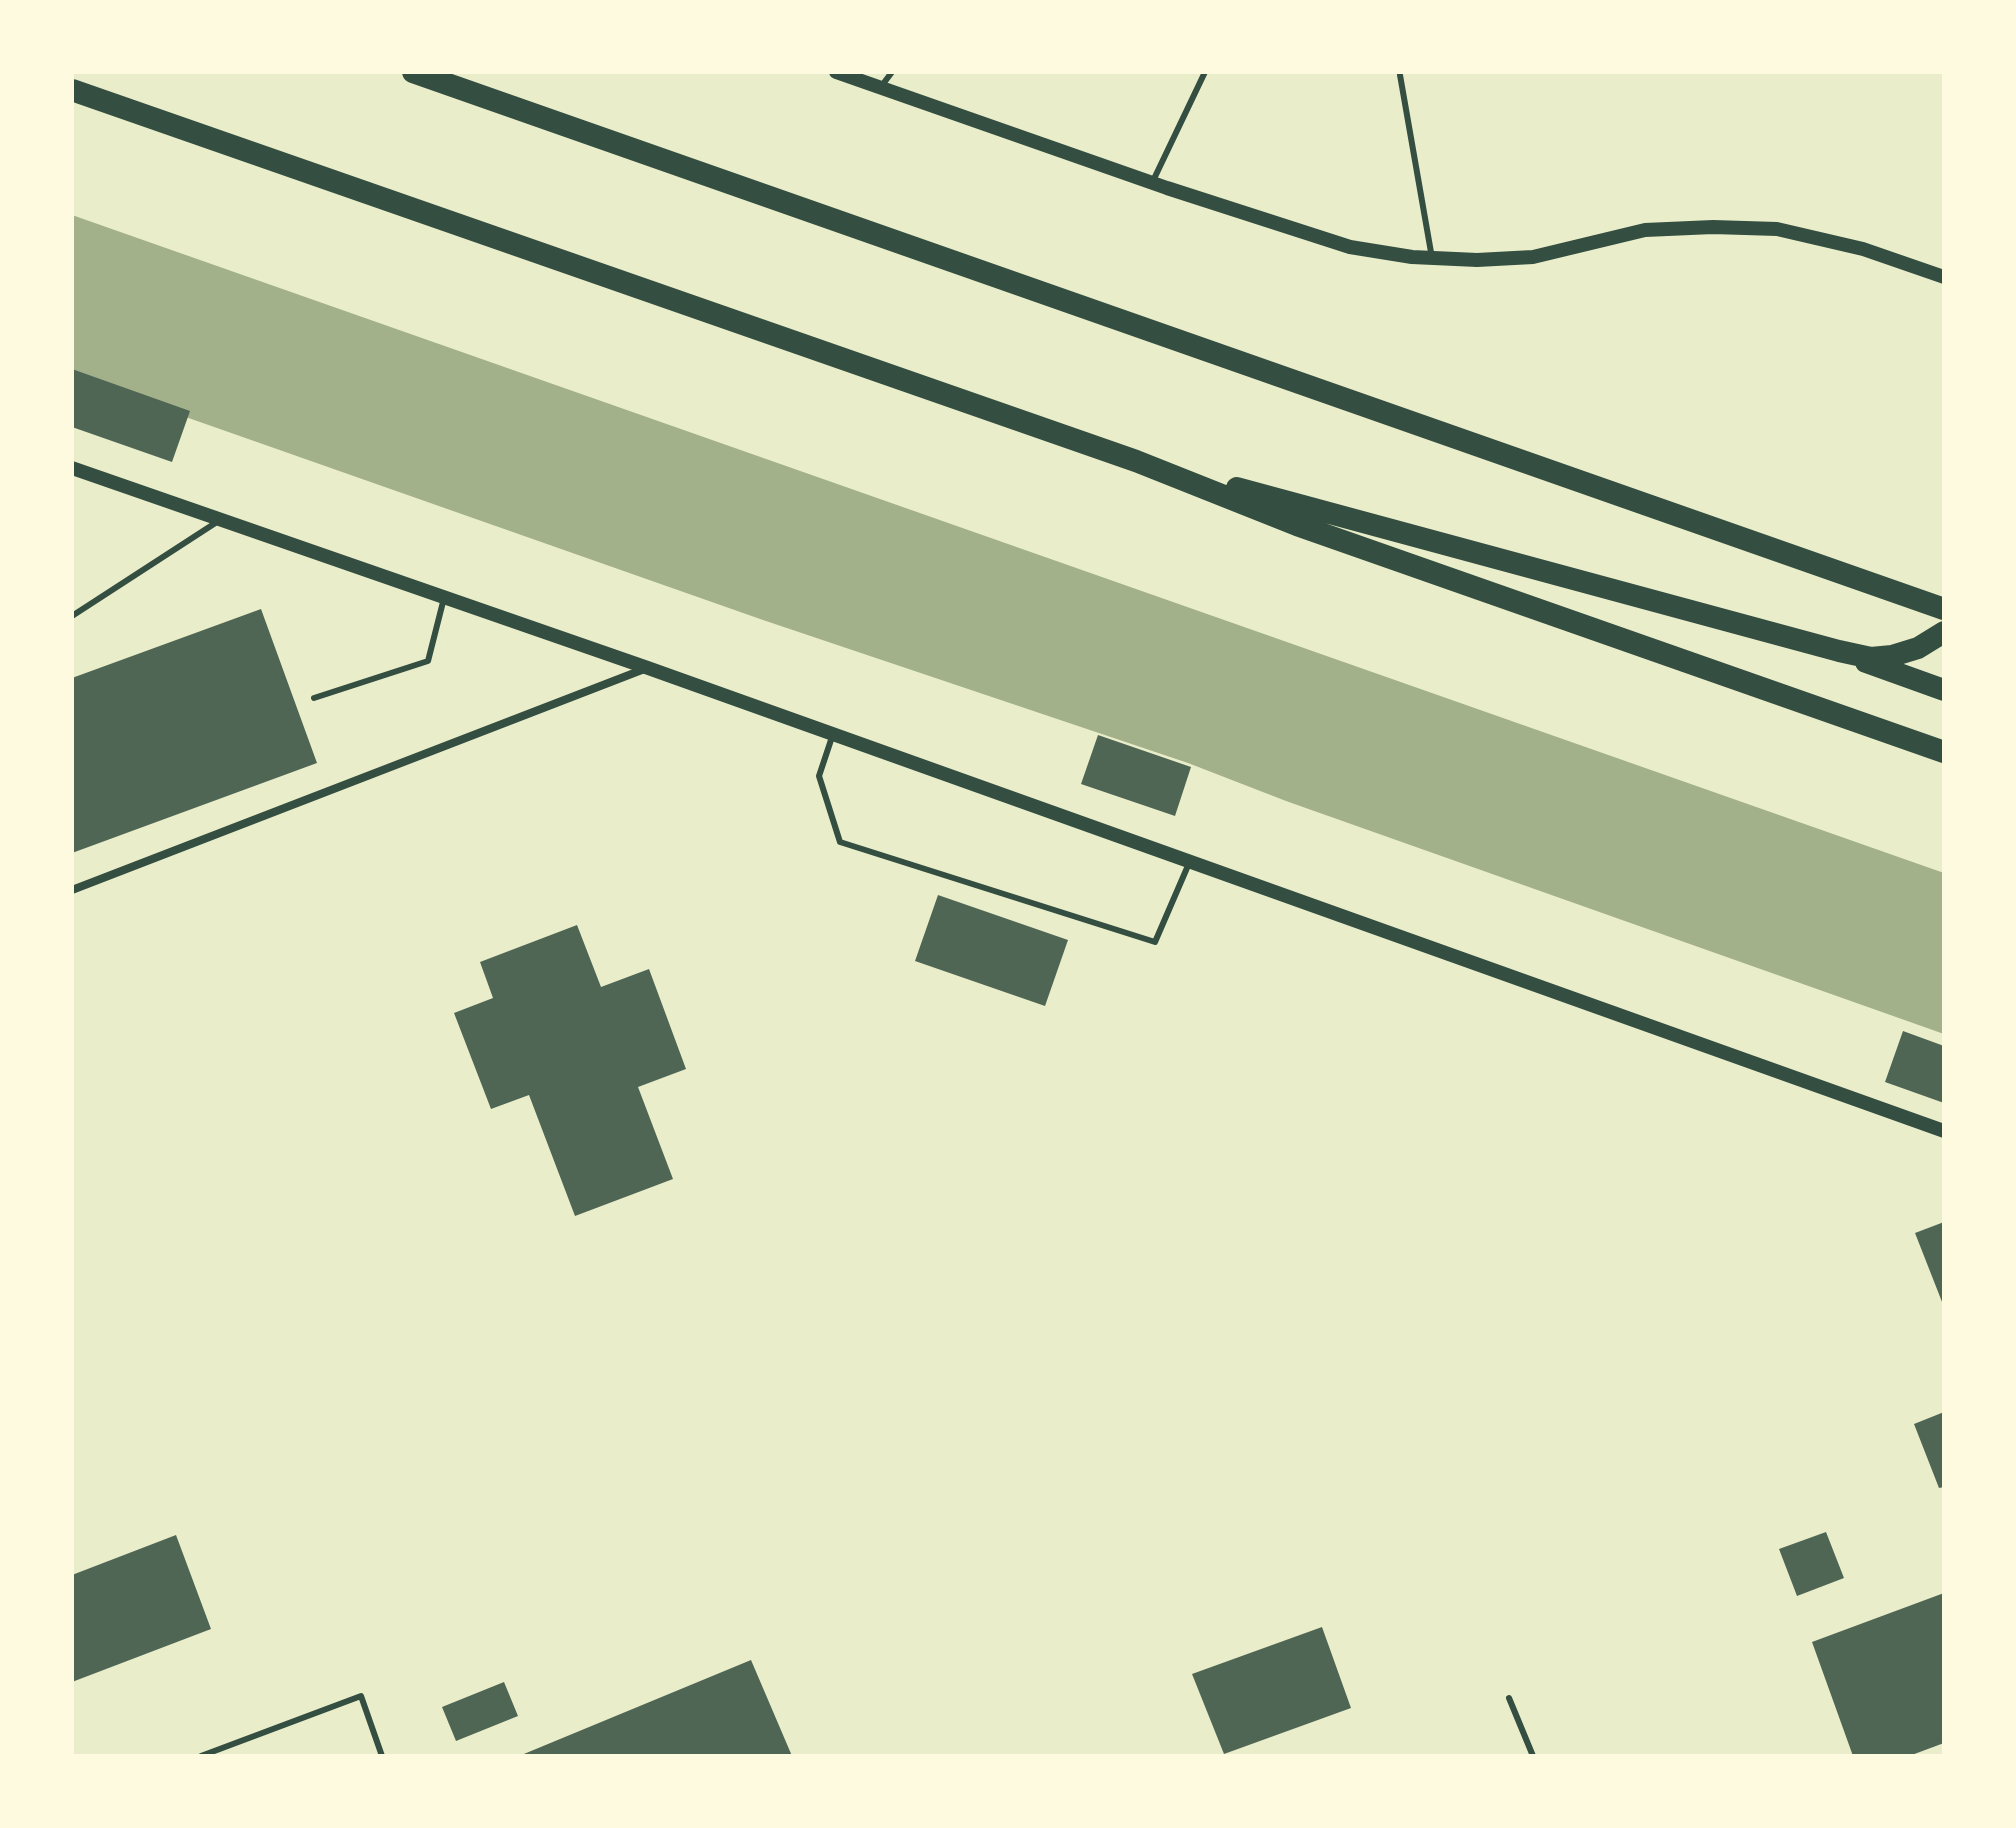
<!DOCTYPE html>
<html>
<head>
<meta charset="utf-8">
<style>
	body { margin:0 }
	#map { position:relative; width:2016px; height:1828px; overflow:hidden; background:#e9edc9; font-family:"PT Sans",sans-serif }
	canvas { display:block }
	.frame { position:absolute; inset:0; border:74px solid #fefae0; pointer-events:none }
</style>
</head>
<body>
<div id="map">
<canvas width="2016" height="1828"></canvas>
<div class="frame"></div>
</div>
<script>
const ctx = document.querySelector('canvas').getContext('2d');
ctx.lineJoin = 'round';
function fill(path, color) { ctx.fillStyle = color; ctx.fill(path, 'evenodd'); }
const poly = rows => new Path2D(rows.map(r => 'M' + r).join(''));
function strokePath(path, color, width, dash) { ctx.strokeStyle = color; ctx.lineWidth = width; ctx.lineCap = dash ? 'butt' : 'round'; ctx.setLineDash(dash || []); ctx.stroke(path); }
const water = poly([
	[72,215,1944,873,1944,1034,1286,801,1188,763,763,620,72,377]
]);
const building = poly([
	[72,369,190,411,172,462,72,427],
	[261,609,317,763,72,853,72,678],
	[1098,735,1191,767,1175,816,1081,784],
	[938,895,1068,940,1045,1006,915,961],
	[577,925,601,987,649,969,686,1069,638,1087,673,1179,575,1216,529,1095,491,1109,454,1013,493,998,480,962],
	[1903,1031,1944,1046,1944,1103,1885,1082],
	[1944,1222,1944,1307,1915,1233],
	[1944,1412,1944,1487,1939,1488,1914,1424],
	[1826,1532,1844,1578,1797,1596,1779,1549],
	[176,1535,211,1629,72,1682,72,1575],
	[1944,1593,1944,1743,1909,1756,1853,1756,1812,1642],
	[1322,1627,1351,1708,1224,1754,1192,1674],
	[751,1660,792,1756,519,1756],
	[504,1682,518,1716,456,1741,442,1707]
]);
const service = poly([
	[1400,75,1432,258],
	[880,88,892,72],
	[1152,183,1205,72],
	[72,616,220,520],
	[314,698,428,661,444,598],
	[833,734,819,776,840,842,1155,942,1190,861],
	[1509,1698,1533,1756],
	[201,1756,361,1696,382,1756]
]);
const minor = poly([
	[72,890,647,668]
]);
const tertiary = poly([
	[836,72,1167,188,1350,247,1412,257,1477,260,1533,257,1645,230,1713,227,1777,229,1863,249,1944,277],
	[72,468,648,668,1944,1131]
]);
const trunk = poly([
	[413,72,1944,609],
	[72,90,1136,461,1297,525,1944,752],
	[1237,488,1839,651,1871,658,1892,656,1918,648,1944,632],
	[1866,662,1944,690]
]);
fill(water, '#a3b18a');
fill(building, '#4f6655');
strokePath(service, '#344e41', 6);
strokePath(minor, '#344e41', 8);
strokePath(tertiary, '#344e41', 14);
strokePath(trunk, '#344e41', 22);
</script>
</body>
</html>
